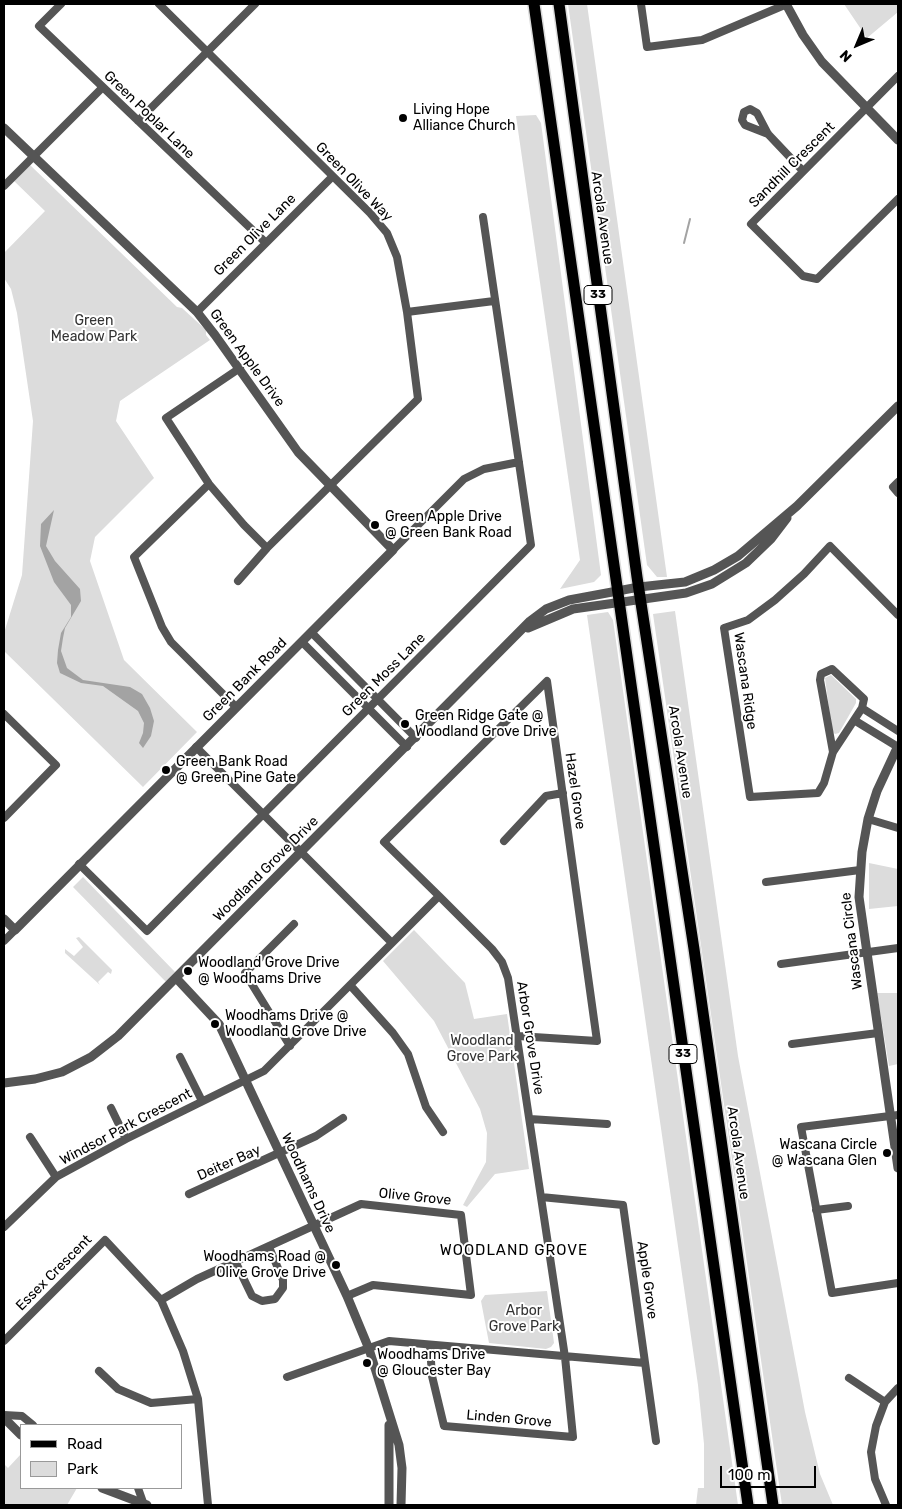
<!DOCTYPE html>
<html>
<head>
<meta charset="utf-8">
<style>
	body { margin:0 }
	#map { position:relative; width:902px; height:1509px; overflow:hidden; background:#fff; font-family:Rubik,sans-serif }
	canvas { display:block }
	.frame { position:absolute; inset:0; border:5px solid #000; pointer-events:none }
	.legend { position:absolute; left:20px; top:1424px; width:162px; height:65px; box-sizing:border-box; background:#fff; border:1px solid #999; margin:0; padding:6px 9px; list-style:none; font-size:15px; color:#000 }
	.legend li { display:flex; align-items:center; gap:10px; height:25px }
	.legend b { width:25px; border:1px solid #999 }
	.north { position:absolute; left:832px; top:20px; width:50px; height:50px; -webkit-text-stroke:4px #fff; paint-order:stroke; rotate:225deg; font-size:14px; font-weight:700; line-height:20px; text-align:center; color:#000 }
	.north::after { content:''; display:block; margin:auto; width:18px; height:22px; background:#000; clip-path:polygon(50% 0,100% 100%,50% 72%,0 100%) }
	.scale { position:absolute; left:720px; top:1466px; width:96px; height:22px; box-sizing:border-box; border:2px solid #000; border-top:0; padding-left:6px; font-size:15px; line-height:18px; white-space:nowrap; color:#000; -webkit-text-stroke:4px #fff; paint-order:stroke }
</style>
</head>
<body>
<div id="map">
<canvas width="902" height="1509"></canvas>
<div class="frame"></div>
<ul class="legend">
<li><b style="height:6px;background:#000"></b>Road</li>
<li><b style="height:14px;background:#dcdcdc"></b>Park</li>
</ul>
<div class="north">N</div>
<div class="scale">100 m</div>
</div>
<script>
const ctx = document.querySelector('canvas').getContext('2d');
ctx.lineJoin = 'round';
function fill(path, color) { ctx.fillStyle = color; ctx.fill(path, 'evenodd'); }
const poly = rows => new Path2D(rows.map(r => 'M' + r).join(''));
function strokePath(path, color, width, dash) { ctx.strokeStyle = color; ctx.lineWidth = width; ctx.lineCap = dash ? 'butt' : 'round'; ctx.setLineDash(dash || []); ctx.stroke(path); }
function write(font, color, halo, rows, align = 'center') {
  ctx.font = font + ' Rubik,sans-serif'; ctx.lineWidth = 4; ctx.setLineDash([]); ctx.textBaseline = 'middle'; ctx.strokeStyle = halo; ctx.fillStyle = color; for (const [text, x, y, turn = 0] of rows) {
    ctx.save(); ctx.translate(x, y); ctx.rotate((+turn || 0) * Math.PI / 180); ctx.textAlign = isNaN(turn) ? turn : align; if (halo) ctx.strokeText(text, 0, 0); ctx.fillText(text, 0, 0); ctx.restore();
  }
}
const green = poly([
	[568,4,587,4,667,577,657,577,647,565],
	[844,4,898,4,898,12,867,38],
	[536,115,541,123,601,575,594,582,560,589,580,560,516,116],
	[30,165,177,307,182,308,206,330,206,335,210,340,120,401,116,421,154,478,95,537,90,561,124,660,197,732,143,787,4,651,4,633,22,575,33,421,17,313,11,289,4,278,4,253,45,211,14,181],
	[675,611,738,1056,805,1412,820,1474,833,1505,782,1505,653,614],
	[608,612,613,620,738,1505,696,1505,698,1488,704,1488,704,1444,698,1385,587,615],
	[831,675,856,699,856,703,839,733,835,734,832,731,825,678],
	[869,863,898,869,898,906,869,909],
	[83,877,175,972,166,982,73,887],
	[414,930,465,983,474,1019,507,1014,529,1169,495,1174,467,1207,463,1205,486,1162,487,1133,480,1109,434,1021,383,961],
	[79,937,112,970,111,974,108,972,98,982,100,985,65,953,65,949,74,956,83,947,76,938],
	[877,993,898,993,898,1064,889,1066],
	[547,1291,554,1343,551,1347,546,1349,489,1343,481,1301,485,1295],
	[21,1454,21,1488,77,1488,67,1505,4,1505,4,1464,8,1468]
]);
const water = poly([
	[54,510,46,546,55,561,80,589,81,601,65,628,63,638,61,651,67,668,83,680,130,687,142,694,150,708,154,721,151,736,143,748,139,743,143,733,144,723,138,711,103,686,81,683,60,673,57,663,58,650,61,633,71,617,71,605,54,582,40,546,41,524]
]);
const stream = poly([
	[684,243,690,219]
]);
const minor = poly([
	[61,4,39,26,265,242],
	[159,4,370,213,387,233,397,257,407,312,418,399,267,548,238,581],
	[641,4,647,47,702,40,787,4],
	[898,76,751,224,803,276,817,279,898,199],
	[138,121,255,4],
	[768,134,745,125,742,120,744,112,750,109,757,113,768,134,803,171],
	[4,186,103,87],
	[197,312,332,177],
	[407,312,494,301],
	[240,368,166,418,209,484,244,525,267,548],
	[898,482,893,487,898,493],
	[209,484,134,557,162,627,171,642,236,707],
	[393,550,464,479,484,469,519,462],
	[312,633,416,738],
	[302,642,407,747],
	[862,708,898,731],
	[4,714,56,765,4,818],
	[854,720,898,747],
	[196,747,392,943],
	[833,752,820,680,821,674,832,669,864,699,862,708,833,752,824,783,818,793,750,797,724,628,748,620,775,600,804,574,830,546,898,615],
	[868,819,898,828],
	[504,841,546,796,563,793],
	[79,864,147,931,531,545,483,217],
	[766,882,860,870],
	[439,896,384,842,547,681,597,1041,518,1036],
	[4,941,15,930],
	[781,964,898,948],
	[350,985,393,1033,408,1054,426,1107,443,1132],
	[792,1044,878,1033],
	[290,1046,245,973,294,924],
	[180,1057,202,1101],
	[111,1108,126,1139],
	[898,1115,801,1127,832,1293,898,1283],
	[530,1119,607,1124],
	[30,1137,56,1177],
	[189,1194,316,1136,343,1118],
	[541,1197,623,1205,656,1441],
	[816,1210,848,1206],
	[4,1227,56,1177,126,1139,264,1071,439,896,492,949,502,962,508,978,565,1357,573,1437,444,1426,432,1376,430,1346],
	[236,1263,252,1296,262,1301,275,1299,283,1288,283,1280,269,1247],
	[161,1300,197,1279,361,1204,461,1215,471,1295,373,1285,347,1296],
	[4,1341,105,1240,161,1300,183,1351,198,1399,208,1505],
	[99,1371,118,1389,151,1403,198,1399],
	[287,1377,389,1341,645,1363],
	[849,1378,885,1402],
	[4,1415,22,1416,33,1425],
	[138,1488,144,1505],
	[886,1505,875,1479,871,1452,876,1426,885,1402,898,1388]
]);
const tertiary = poly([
	[786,4,803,35,822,62,898,140],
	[4,128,197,312,215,335,298,452,393,550,15,930,4,919],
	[528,628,573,609,686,593,712,584,746,563,771,539,787,518],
	[898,746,877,791,868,819,862,852,859,897,898,1168],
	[177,979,219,1024,347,1296,369,1349,399,1445,402,1468,401,1505],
	[4,1083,35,1079,62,1072,91,1057,118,1036,530,621,546,609,569,600,639,587,685,582,714,570,738,556,797,506,898,406],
	[4,1418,21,1435],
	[102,1488,147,1505],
	[389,1505,389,1425]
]);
const primary = poly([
	[534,4,748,1505],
	[559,4,637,577,694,949,773,1505]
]);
const markers = [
	[403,118,5,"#000"],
	[375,525,5,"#000"],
	[405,724,5,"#000"],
	[166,770,5,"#000"],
	[188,971,5,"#000"],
	[215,1024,5,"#000"],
	[887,1153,5,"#000"],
	[336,1265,5,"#000"],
	[367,1363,5,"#000"]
];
const shields = [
	[598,295,28],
	[683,1054,28]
];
const shieldNames = [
	["33",598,295],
	["33",683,1054]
];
const poiNames = [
	["Living Hope",413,110],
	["Alliance Church",413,126],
	["Green Apple Drive",385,517],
	["@ Green Bank Road",385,533],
	["Green Ridge Gate @",415,716],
	["Woodland Grove Drive",415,732],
	["Green Bank Road",176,762],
	["@ Green Pine Gate",176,778],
	["Woodland Grove Drive",198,963],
	["@ Woodhams Drive",198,979],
	["Woodhams Drive @",225,1016],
	["Woodland Grove Drive",225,1032],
	["Wascana Circle",877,1145,"right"],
	["@ Wascana Glen",877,1161,"right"],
	["Woodhams Road @",326,1257,"right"],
	["Olive Grove Drive",326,1273,"right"],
	["Woodhams Drive",377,1355],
	["@ Gloucester Bay",377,1371]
];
const streetNames = [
	["Green Poplar Lane",149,115,44],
	["Sandhill Crescent",792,165,-45],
	["Green Olive Way",354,182,46],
	["Arcola Avenue",602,218,82],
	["Green Olive Lane",255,235,-45],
	["Green Apple Drive",247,358,54],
	["Green Moss Lane",384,675,-45],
	["Green Bank Road",245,680,-45],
	["Wascana Ridge",745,681,82],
	["Arcola Avenue",680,752,81],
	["Hazel Grove",575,791,82],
	["Woodland Grove Drive",266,869,-45],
	["Wascana Circle",852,941,-97],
	["Arbor Grove Drive",530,1038,81],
	["Windsor Park Crescent",126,1127,-28],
	["Arcola Avenue",738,1153,82],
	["Deiter Bay",229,1163,-24],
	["Woodhams Drive",308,1183,65],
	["Olive Grove",415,1197,6],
	["Essex Crescent",54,1273,-45],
	["Apple Grove",647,1280,82],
	["Linden Grove",509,1419,5]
];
const parkNames = [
	["Green",94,321],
	["Meadow Park",94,337],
	["Woodland",482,1041],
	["Grove Park",482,1057],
	["Arbor",524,1311],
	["Grove Park",524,1327]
];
const neighbourhoodNames = [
	["WOODLAND GROVE",514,1251]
];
fill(green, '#dcdcdc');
fill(water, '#a3a3a3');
strokePath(stream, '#a3a3a3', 2);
strokePath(primary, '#dbdbdb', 14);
strokePath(minor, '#555', 8);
strokePath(tertiary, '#555', 9);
strokePath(primary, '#000', 11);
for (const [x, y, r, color] of markers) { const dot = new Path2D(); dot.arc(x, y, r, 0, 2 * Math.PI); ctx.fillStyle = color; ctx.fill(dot); strokePath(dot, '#fff', 2); }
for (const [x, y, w] of shields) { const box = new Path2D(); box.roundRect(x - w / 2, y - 9.5, w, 19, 4); ctx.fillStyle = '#fff'; ctx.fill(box); strokePath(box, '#000', 1); }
write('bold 12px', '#000', null, shieldNames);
write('14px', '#000', '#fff', poiNames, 'left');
write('14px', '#000', '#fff', streetNames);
write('14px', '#333', '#fff', parkNames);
ctx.letterSpacing = '1px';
write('15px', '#000', '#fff', neighbourhoodNames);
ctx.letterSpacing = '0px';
</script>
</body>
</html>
